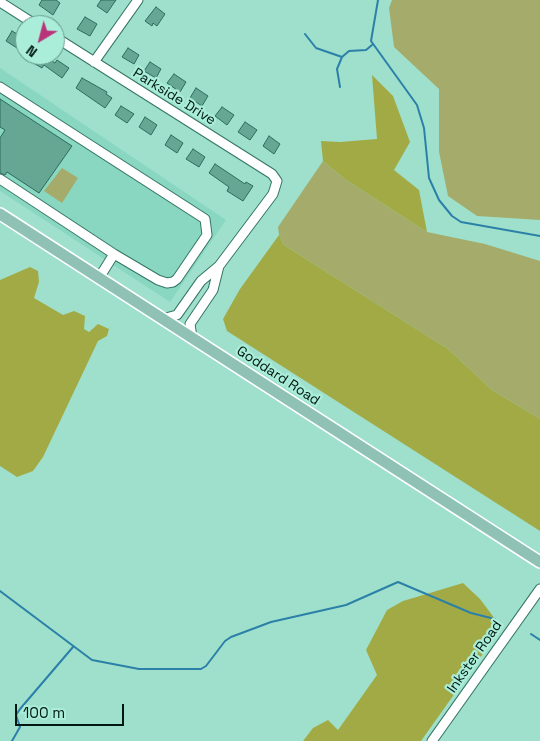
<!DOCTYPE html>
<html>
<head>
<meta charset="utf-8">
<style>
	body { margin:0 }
	#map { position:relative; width:540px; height:741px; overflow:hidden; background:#9ee0cc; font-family:"Space Grotesk",sans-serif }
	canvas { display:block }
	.north { position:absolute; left:15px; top:15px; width:50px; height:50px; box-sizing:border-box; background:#aaeed9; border:1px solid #669889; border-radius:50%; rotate:217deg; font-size:14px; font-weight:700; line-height:20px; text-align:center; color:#001811 }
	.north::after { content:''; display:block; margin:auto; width:18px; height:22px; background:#b93478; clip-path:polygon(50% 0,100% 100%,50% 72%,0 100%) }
	.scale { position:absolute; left:15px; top:704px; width:109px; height:22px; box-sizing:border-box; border:2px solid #001811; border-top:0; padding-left:6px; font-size:15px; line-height:18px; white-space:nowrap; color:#001811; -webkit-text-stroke:4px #aaeed9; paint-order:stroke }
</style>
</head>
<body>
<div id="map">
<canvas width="540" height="741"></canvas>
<div class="north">N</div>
<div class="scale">100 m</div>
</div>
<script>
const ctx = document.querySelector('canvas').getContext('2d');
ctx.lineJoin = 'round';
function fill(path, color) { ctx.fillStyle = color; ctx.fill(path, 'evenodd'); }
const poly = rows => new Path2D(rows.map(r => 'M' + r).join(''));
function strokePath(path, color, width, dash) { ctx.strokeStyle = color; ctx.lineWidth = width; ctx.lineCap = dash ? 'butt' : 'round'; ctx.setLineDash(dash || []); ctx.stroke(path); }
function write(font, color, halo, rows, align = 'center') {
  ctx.font = font + ' "Space Grotesk",sans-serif'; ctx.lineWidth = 4.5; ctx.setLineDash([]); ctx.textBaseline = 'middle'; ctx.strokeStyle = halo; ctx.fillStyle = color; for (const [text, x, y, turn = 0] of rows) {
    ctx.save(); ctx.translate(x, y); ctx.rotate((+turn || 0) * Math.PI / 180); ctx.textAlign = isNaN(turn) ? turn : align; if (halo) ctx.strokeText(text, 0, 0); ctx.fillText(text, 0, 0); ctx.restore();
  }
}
const built = poly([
	[0,68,226,220,170,302,0,191]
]);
const green = poly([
	[392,0,540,0,540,220,477,216,448,196,439,152,439,89,394,47,389,8],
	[323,161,346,180,427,232,485,244,540,261,540,419,492,390,448,349,284,245,279,235,278,227],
	[62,168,78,178,62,203,44,191]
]);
const forest = poly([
	[372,75,393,96,410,142,394,170,419,190,427,232,346,180,323,161,321,141,340,142,377,139],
	[279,235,284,245,448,349,492,390,540,419,540,531,227,331,223,319,240,289],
	[30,267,38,271,39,282,34,298,63,315,74,311,85,316,84,329,89,332,98,324,109,329,107,336,98,341,43,457,33,471,17,477,0,466,0,280],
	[463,583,480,599,495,619,497,634,421,741,303,741,313,728,328,720,338,730,377,675,366,650,387,610,403,601]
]);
const stream = poly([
	[378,0,371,41,417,105,424,128,429,178,439,200,452,216,461,222,540,236],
	[305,34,316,48,342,57],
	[340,87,337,69,342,57,349,51,366,50,372,45],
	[0,591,92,660,139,669,201,669,206,666,225,641,231,637,271,622,346,605,398,582,471,613,495,619],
	[531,634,540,640],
	[12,741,20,727,16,715,20,709,73,647]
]);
const building = poly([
	[42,0,56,0,60,3,53,15,39,5,42,0],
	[101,0,116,0,107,13,97,6,101,0],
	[156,7,165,14,157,26,153,23,152,26,145,21,156,7],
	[85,17,97,24,90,36,77,29,85,17],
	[12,31,24,38,17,48,6,41,12,31],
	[128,48,139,55,134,64,122,57,128,48],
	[34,55,43,55,55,63,57,60,69,68,62,78,44,65,42,68,30,61,34,55],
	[150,62,161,69,156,78,144,71,150,62],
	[174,74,186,82,180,92,167,83,174,74],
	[82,78,107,92,106,94,112,98,105,108,76,88,82,78],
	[196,88,208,96,202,106,190,98,196,88],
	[0,99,72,146,39,193,7,172,5,175,0,173,0,138,5,130,0,127,0,99],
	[121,106,134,114,127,123,115,115,121,106],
	[222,107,234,115,227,125,215,116,222,107],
	[145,117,157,125,151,135,139,127,145,117],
	[245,122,257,130,250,140,238,132,245,122],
	[171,135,183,143,177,153,165,145,171,135],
	[269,136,280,144,274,154,263,146,269,136],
	[193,149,205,157,199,167,186,159,193,149],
	[215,164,245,184,246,182,253,186,243,201,227,191,229,187,209,173,215,164]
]);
const minor = poly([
	[0,2,36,25],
	[55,37,272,174,277,181,273,194,219,266,201,281,177,315,162,319],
	[94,62,138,0],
	[0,87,205,219,207,235,177,279,173,282,167,283,158,280,114,254,99,278],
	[0,179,114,254],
	[192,338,190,324,213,290,219,266],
	[432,741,540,589]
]);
const major = poly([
	[0,214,540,562]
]);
const streetNames = [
	["Parkside Drive",174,97,32],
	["Goddard Road",278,376,33],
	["Inkster Road",475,657,-55]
];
fill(built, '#89d7c0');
fill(green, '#a5ac6b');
fill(forest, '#a2aa45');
strokePath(stream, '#2c80a8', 2);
fill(building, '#66a794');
strokePath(building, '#2a6d5b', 1);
strokePath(minor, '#347665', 11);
strokePath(major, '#fff', 14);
strokePath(minor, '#fff', 9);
strokePath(major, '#8fc2b5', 11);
write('14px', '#001811', '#aaeed9', streetNames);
</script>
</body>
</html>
